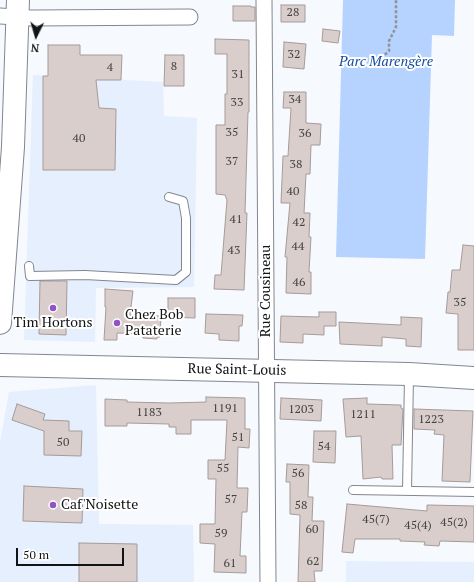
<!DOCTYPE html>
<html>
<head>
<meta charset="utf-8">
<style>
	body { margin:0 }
	#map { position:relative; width:474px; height:582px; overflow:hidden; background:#f6f9fe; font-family:"PT Serif",serif }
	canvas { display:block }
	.north { position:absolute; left:16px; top:16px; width:40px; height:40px; -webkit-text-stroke:3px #fff; paint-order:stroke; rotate:185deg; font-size:11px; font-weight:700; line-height:16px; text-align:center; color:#111315 }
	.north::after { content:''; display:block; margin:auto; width:14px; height:18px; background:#111315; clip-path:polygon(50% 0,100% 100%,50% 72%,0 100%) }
	.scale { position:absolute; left:16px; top:548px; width:108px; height:18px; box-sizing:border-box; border:2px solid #111315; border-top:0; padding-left:5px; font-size:12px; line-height:14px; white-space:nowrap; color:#111315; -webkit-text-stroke:3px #fff; paint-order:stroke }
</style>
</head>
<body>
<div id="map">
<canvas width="474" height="582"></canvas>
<div class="north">N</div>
<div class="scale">50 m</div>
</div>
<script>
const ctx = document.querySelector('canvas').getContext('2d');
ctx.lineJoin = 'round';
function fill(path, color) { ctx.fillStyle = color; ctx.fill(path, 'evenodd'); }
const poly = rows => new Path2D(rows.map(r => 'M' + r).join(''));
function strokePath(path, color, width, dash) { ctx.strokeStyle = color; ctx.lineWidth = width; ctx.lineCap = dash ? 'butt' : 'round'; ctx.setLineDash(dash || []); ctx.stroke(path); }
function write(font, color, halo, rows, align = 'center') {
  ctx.font = font + ' "PT Serif",serif'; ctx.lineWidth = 4; ctx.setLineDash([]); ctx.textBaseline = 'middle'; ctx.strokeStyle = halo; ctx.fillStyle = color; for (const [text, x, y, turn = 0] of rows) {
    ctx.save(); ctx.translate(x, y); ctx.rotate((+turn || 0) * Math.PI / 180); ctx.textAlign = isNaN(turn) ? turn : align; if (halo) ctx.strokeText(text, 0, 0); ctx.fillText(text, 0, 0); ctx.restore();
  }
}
const built = poly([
	[33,75,163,82,164,116,197,118,194,287,96,288,95,342,24,340],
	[96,385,99,524,193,525,194,582,0,582,0,442,9,392],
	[346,561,474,562,474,582,346,582]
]);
const green = poly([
	[343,0,455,0,454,36,432,35,425,259,336,257]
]);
const building = poly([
	[281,5,305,5,305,22,281,22,281,5],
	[233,6,251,6,251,7,255,7,255,21,233,21,233,6],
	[323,29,340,31,338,43,322,41,323,29],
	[215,39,249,40,249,112,248,112,245,213,247,213,244,290,214,289,215,275,221,275,227,200,225,195,216,194,216,125,225,125,225,94,227,94,227,54,215,54,215,39],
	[284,42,306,44,304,69,283,67,284,42],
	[48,45,80,45,80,55,122,55,121,80,96,80,99,108,116,109,115,170,43,170,43,76,48,76,48,45],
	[165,55,184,55,184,86,164,86,165,55],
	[284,92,306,92,306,123,321,124,320,145,311,145,310,174,306,174,304,213,310,213,309,237,311,237,309,272,311,272,311,294,286,293,287,257,285,257,290,203,281,203,283,156,288,156,291,108,283,108,284,92],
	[463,245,474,246,474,350,458,350,458,314,446,313,448,292,450,292,452,270,460,270,463,245],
	[40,281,67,281,66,335,39,334,40,281],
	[105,289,133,291,130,315,161,316,160,337,157,337,157,339,143,338,143,334,117,333,117,340,104,340,106,307,105,307,105,289],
	[168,298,195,298,195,318,168,317,168,298],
	[319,312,336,312,336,326,324,326,324,335,303,334,303,343,280,342,281,316,319,317,319,312],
	[206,314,243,315,242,326,239,326,239,341,219,340,219,334,205,333,206,314],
	[401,317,422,318,421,347,406,346,406,339,382,337,382,346,340,344,339,322,401,325,401,317],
	[206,397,245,398,245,429,250,429,249,448,238,447,237,488,248,488,247,512,242,512,240,556,246,556,246,573,214,572,215,544,200,543,200,524,215,524,216,479,208,479,208,460,225,460,227,420,191,420,191,434,176,434,176,427,169,427,169,424,127,423,127,426,105,426,105,399,127,400,127,402,169,403,206,402,206,397],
	[281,398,322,400,321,421,280,419,281,398],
	[367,398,367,404,401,405,401,408,403,409,401,445,392,445,393,479,382,479,381,477,363,479,361,436,346,437,343,399,367,398],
	[17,404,45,414,43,420,69,421,69,431,82,431,81,456,44,455,44,431,12,420,17,404],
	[414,409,473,411,470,482,442,481,444,435,434,434,435,430,414,429,414,409],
	[314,431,336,431,335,463,313,462,314,431],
	[287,464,309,465,308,497,313,497,312,521,324,521,322,571,314,571,315,582,298,582,300,515,290,514,290,482,286,482,287,464],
	[24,486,83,489,82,523,23,521,24,486],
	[347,504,427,511,427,505,474,506,474,542,440,541,439,546,424,545,425,542,400,541,400,539,355,539,353,553,342,552,347,504],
	[79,543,137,544,137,582,79,582,79,543]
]);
const path = poly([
	[381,58,389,51,389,41,396,27,396,0]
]);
const service = poly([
	[29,266,30,276,85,275,176,280,186,272,186,218,183,201,169,197],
	[353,490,474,492],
	[407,491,409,376]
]);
const minor = poly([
	[264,0,268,582],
	[0,16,31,18,190,17]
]);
const secondary = poly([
	[0,323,13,147,18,0],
	[0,365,409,374,474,378]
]);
const markers = [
	[53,308,4,"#9252c8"],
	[117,323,4,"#9252c8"],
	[53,505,4,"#9252c8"]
];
const numberNames = [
	["28",293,13],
	["32",294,55],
	["8",174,67],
	["4",110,68],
	["31",238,75],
	["34",295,100],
	["33",237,103],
	["35",232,133],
	["36",305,134],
	["40",79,139],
	["37",232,162],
	["38",296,165],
	["40",293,192],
	["41",236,220],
	["42",299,223],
	["44",298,247],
	["43",234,251],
	["46",299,283],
	["35",460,303],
	["1191",225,409],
	["1203",301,410],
	["1183",149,413],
	["1211",363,415],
	["1223",431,420],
	["51",238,438],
	["50",63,443],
	["54",324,447],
	["55",223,469],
	["56",298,474],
	["57",231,500],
	["58",301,506],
	["45(7)",376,520],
	["45(2)",454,523],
	["45(4)",418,526],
	["60",312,530],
	["59",221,534],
	["62",313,562],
	["61",230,564]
];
const parkNames = [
	["Parc Marengère",386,62]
];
const streetNames = [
	["Rue Cousineau",266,291,-90],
	["Rue Saint-Louis",237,370,1]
];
const poiNames = [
	["Chez Bob",125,315],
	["Pataterie",125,331],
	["Tim Hortons",53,323,"center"],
	["Caf'Noisette",61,505]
];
fill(built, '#e5effe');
fill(green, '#b6d2fe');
fill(building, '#d9cecb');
strokePath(building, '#a59b98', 1);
strokePath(service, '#82878f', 10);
strokePath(minor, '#82878f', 17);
strokePath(secondary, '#82878f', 24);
strokePath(path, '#919397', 2.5, [3, 2]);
strokePath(service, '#fff', 8);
strokePath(minor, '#fff', 15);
strokePath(secondary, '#fff', 22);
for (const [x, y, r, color] of markers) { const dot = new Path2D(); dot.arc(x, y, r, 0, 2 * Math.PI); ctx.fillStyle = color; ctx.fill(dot); strokePath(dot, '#fff', 1.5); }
write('12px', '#434242', null, numberNames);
write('italic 14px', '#134ca1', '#fff', parkNames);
write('14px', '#111315', '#fff', streetNames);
write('14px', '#111315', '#fff', poiNames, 'left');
</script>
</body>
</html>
